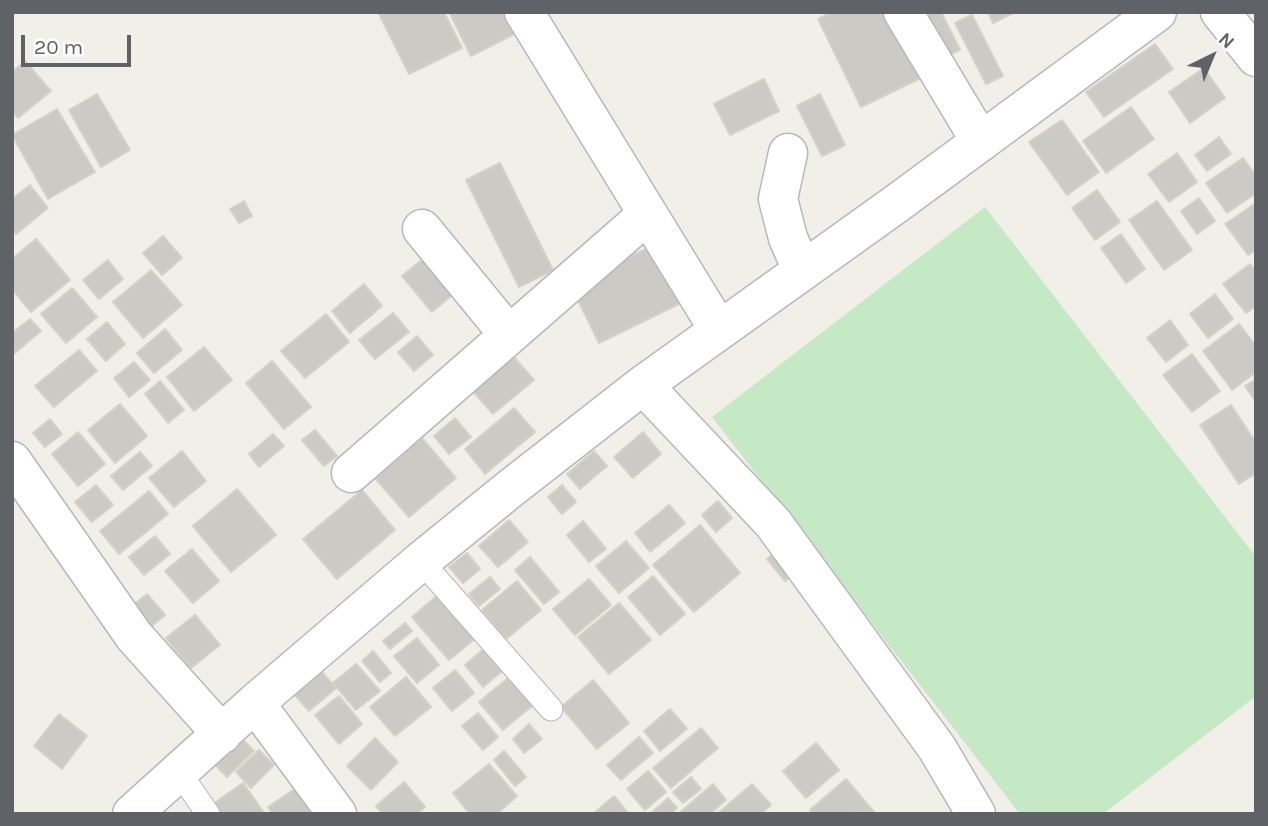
<!DOCTYPE html>
<html>
<head>
<meta charset="utf-8">
<style>
	body { margin:0 }
	#map { position:relative; width:1268px; height:826px; overflow:hidden; background:#f1efe8; font-family:Karla,sans-serif }
	canvas { display:block }
	.frame { position:absolute; inset:0; border:14px solid #5f6368; pointer-events:none }
	.north { position:absolute; left:1177px; top:21px; width:70px; height:70px; -webkit-text-stroke:5px #fff; paint-order:stroke; rotate:43deg; font-size:19px; font-weight:700; line-height:28px; text-align:center; color:#5f6368 }
	.north::after { content:''; display:block; margin:auto; width:24px; height:32px; background:#5f6368; clip-path:polygon(50% 0,100% 100%,50% 72%,0 100%) }
	.scale { position:absolute; left:21px; top:35px; width:110px; height:32px; box-sizing:border-box; border:4px solid #5f6368; border-top:0; padding-left:9px; font-size:21px; line-height:24px; white-space:nowrap; color:#5f6368; -webkit-text-stroke:5px #fff; paint-order:stroke }
</style>
</head>
<body>
<div id="map">
<canvas width="1268" height="826"></canvas>
<div class="frame"></div>
<div class="north">N</div>
<div class="scale">20 m</div>
</div>
<script>
const ctx = document.querySelector('canvas').getContext('2d');
ctx.lineJoin = 'round';
function fill(path, color) { ctx.fillStyle = color; ctx.fill(path, 'evenodd'); }
const poly = rows => new Path2D(rows.map(r => 'M' + r).join(''));
function strokePath(path, color, width, dash) { ctx.strokeStyle = color; ctx.lineWidth = width; ctx.lineCap = dash ? 'butt' : 'round'; ctx.setLineDash(dash || []); ctx.stroke(path); }
const green = poly([
	[985,207,1256,557,1256,696,1103,814,1020,814,712,417]
]);
const building = poly([
	[378,12,444,12,462,48,409,74,378,12],
	[449,12,508,12,518,32,471,56,449,12],
	[832,12,896,12,927,75,861,107,818,19,832,12],
	[914,12,941,12,960,50,938,60,914,12],
	[988,12,1015,12,993,23,988,12],
	[972,15,1003,76,986,84,955,23,972,15],
	[1155,44,1173,69,1104,117,1086,92,1155,44],
	[25,61,51,91,18,118,12,111,12,72,25,61],
	[1204,68,1225,98,1190,123,1169,92,1204,68],
	[764,79,779,111,730,135,714,104,764,79],
	[97,94,130,150,101,167,69,110,97,94],
	[820,94,845,145,822,156,797,106,820,94],
	[1131,107,1154,139,1106,173,1083,141,1131,107],
	[57,109,95,172,48,199,12,135,57,109],
	[1062,120,1099,172,1067,195,1029,142,1062,120],
	[1219,137,1231,154,1207,171,1195,155,1219,137],
	[1177,153,1197,182,1169,202,1148,174,1177,153],
	[1243,158,1256,176,1256,193,1227,213,1206,183,1243,158],
	[500,163,553,270,519,287,466,180,500,163],
	[30,185,48,208,16,234,12,229,12,199,30,185],
	[1097,190,1120,222,1095,240,1072,208,1097,190],
	[1199,198,1215,221,1197,234,1181,211,1199,198],
	[244,201,252,216,239,223,230,209,244,201],
	[1157,201,1192,250,1164,270,1129,220,1157,201],
	[1256,203,1256,250,1248,255,1225,224,1256,203],
	[1121,234,1145,269,1126,283,1101,248,1121,234],
	[163,236,182,258,162,275,143,253,163,236],
	[36,239,70,280,31,312,12,289,12,259,36,239],
	[660,242,689,299,599,343,571,286,660,242],
	[434,250,464,285,432,312,402,276,434,250],
	[108,260,123,279,99,299,83,280,108,260],
	[1250,264,1256,272,1256,306,1246,313,1223,284,1250,264],
	[151,270,182,305,143,338,113,302,151,270],
	[364,284,382,306,350,333,332,311,364,284],
	[72,288,97,317,66,343,41,314,72,288],
	[1215,294,1233,319,1208,338,1190,314,1215,294],
	[393,313,409,332,375,359,359,340,393,313],
	[326,314,349,342,305,378,281,351,326,314],
	[30,319,41,331,15,353,12,350,12,333,30,319],
	[1170,320,1188,345,1166,362,1147,338,1170,320],
	[107,322,125,344,106,361,87,339,107,322],
	[1239,324,1256,346,1256,372,1232,390,1203,351,1239,324],
	[165,329,182,350,154,373,137,353,165,329],
	[417,336,433,355,414,371,398,352,417,336],
	[204,347,232,380,194,411,167,377,204,347],
	[506,348,534,380,493,414,465,382,506,348],
	[79,350,97,371,54,407,35,386,79,350],
	[1192,354,1220,391,1192,412,1163,375,1192,354],
	[272,361,311,407,284,429,246,383,272,361],
	[134,362,150,380,129,397,114,378,134,362],
	[1256,379,1256,402,1245,386,1256,379],
	[160,381,184,410,168,423,145,394,160,381],
	[120,404,147,436,115,463,88,430,120,404],
	[1231,405,1256,443,1256,473,1239,484,1200,425,1231,405],
	[514,408,535,432,485,474,465,449,514,408],
	[455,418,471,437,449,454,434,436,455,418],
	[50,419,62,434,45,447,33,433,50,419],
	[315,430,337,456,324,466,302,440,315,430],
	[78,432,105,464,78,486,52,454,78,432],
	[643,432,661,454,633,478,614,457,643,432],
	[273,434,284,446,259,467,249,454,273,434],
	[422,438,456,478,409,517,375,478,422,438],
	[182,451,206,481,174,507,149,478,182,451],
	[594,451,607,466,580,489,567,474,594,451],
	[140,452,152,466,123,490,111,476,140,452],
	[96,485,113,505,92,522,75,502,96,485],
	[562,485,576,502,562,514,548,497,562,485],
	[237,489,276,535,231,572,193,526,237,489],
	[362,490,395,530,337,579,303,539,362,490],
	[149,491,168,514,119,554,100,531,149,491],
	[718,501,732,518,716,532,702,515,718,501],
	[669,505,685,523,650,552,635,533,669,505],
	[509,520,528,542,498,567,479,546,509,520],
	[583,521,606,549,589,562,567,535,583,521],
	[700,525,740,573,694,612,653,565,700,525],
	[155,536,170,554,144,575,129,557,155,536],
	[626,541,649,568,619,593,596,566,626,541],
	[781,547,800,569,785,581,767,559,781,547],
	[192,549,219,581,193,603,165,571,192,549],
	[467,553,480,569,463,583,449,567,467,553],
	[530,557,559,592,544,604,515,570,530,557],
	[653,576,685,614,660,635,628,597,653,576],
	[490,577,500,589,479,606,469,594,490,577],
	[589,579,611,605,575,635,553,609,589,579],
	[517,581,541,610,506,639,482,610,517,581],
	[440,593,477,637,449,660,412,617,440,593],
	[147,594,165,615,149,628,131,607,147,594],
	[619,603,651,640,609,674,578,637,619,603],
	[195,615,220,645,191,668,166,638,195,615],
	[405,623,412,631,390,649,383,641,405,623],
	[417,638,439,665,417,683,394,656,417,638],
	[488,645,507,667,483,687,465,665,488,645],
	[373,651,391,673,380,682,362,661,373,651],
	[356,664,380,691,356,710,333,683,356,664],
	[455,670,474,693,452,711,433,688,455,670],
	[321,671,336,688,309,711,294,694,321,671],
	[514,673,538,701,503,730,479,702,514,673],
	[406,677,431,707,395,736,370,707,406,677],
	[593,680,629,723,597,749,561,707,593,680],
	[339,696,362,724,339,744,315,715,339,696],
	[670,709,687,729,660,751,644,731,670,709],
	[478,713,498,737,483,750,462,726,478,713],
	[59,714,87,736,62,769,34,746,59,714],
	[529,724,542,739,524,753,513,739,529,724],
	[701,728,718,748,671,788,653,768,701,728],
	[239,736,254,751,227,777,212,762,239,736],
	[639,737,653,753,621,780,607,765,639,737],
	[375,738,398,762,371,790,347,766,375,738],
	[816,743,839,770,806,798,783,771,816,743],
	[259,750,274,765,251,788,236,772,259,750],
	[504,751,526,777,515,786,494,760,504,751],
	[489,764,517,796,497,814,470,814,453,793,489,764],
	[648,771,666,792,645,810,627,789,648,771],
	[691,777,701,789,683,803,673,792,691,777],
	[846,779,874,812,813,814,810,810,846,779],
	[308,780,330,814,273,814,268,807,308,780],
	[404,782,425,807,417,814,383,814,376,806,404,782],
	[243,783,265,814,220,814,213,804,243,783],
	[713,784,726,800,710,814,678,814,713,784],
	[752,784,771,805,761,814,717,814,752,784],
	[614,796,629,814,593,814,614,796],
	[668,798,677,808,670,814,650,814,668,798]
]);
const lane = poly([
	[421,561,551,709],
	[179,772,208,814]
]);
const street = poly([
	[524,12,719,330],
	[903,12,981,142],
	[1220,12,1256,57],
	[788,153,778,199,788,238,802,270],
	[422,229,509,335],
	[643,385,773,523,937,748,976,814],
	[12,461,134,636,222,734],
	[351,473,648,214],
	[255,703,337,814],
	[132,814,255,703,421,561,511,488,643,385,896,204,1157,12]
]);
fill(green, '#c5e8c5');
fill(building, '#cccac5');
strokePath(building, '#d6d1c6', 2);
strokePath(lane, '#b5b8bc', 25);
strokePath(street, '#b5b8bc', 41);
strokePath(lane, '#fff', 23);
strokePath(street, '#fff', 38);
</script>
</body>
</html>
